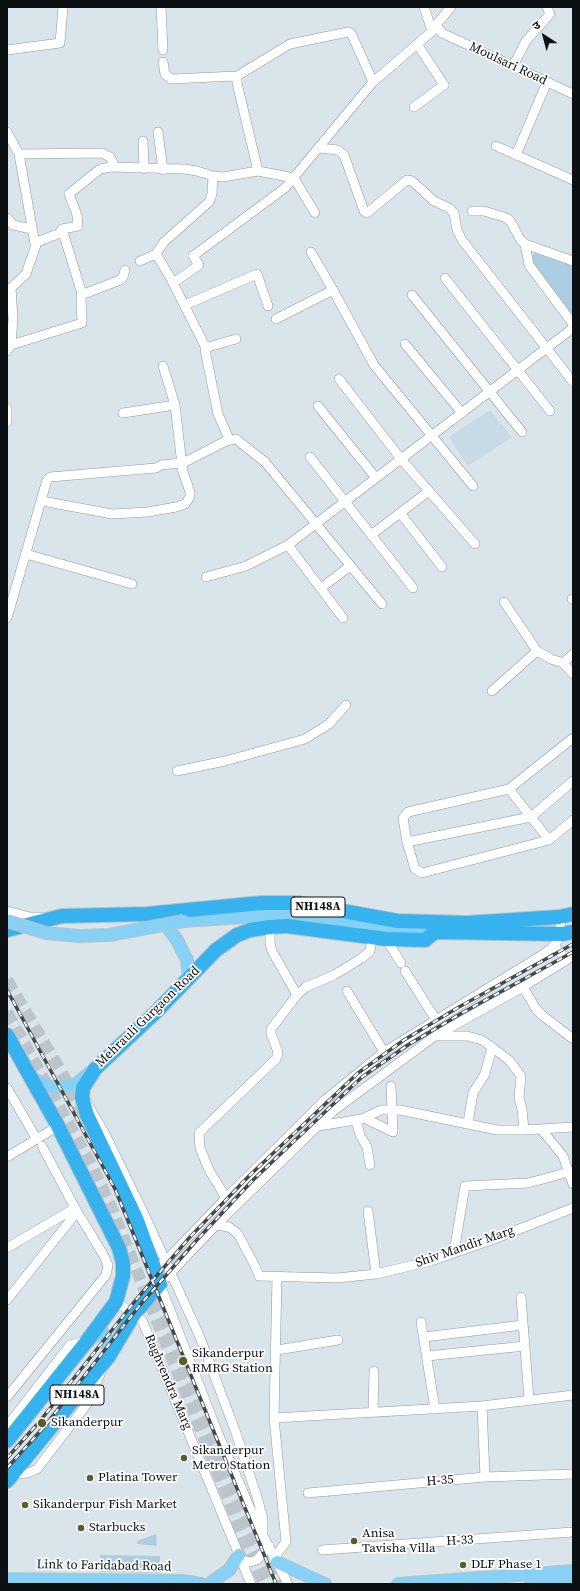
<!DOCTYPE html>
<html>
<head>
<meta charset="utf-8">
<style>
	body { margin:0 }
	#map { position:relative; width:580px; height:1591px; overflow:hidden; background:#dae5eb; font-family:"Source Serif 4","Noto Sans Devanagari",serif }
	canvas { display:block }
	.frame { position:absolute; inset:0; border:8px solid #0d1013; pointer-events:none }
	.north { position:absolute; left:524px; top:16px; width:40px; height:40px; -webkit-text-stroke:3px #fff; paint-order:stroke; rotate:324deg; font-size:11px; font-weight:700; line-height:16px; text-align:center; color:#0d1013 }
	.north::after { content:''; display:block; margin:auto; width:14px; height:18px; background:#0d1013; clip-path:polygon(50% 0,100% 100%,50% 72%,0 100%) }
</style>
</head>
<body>
<div id="map">
<canvas width="580" height="1591"></canvas>
<div class="frame"></div>
<div class="north">उ</div>
</div>
<script>
const ctx = document.querySelector('canvas').getContext('2d');
ctx.lineJoin = 'round';
function fill(path, color) { ctx.fillStyle = color; ctx.fill(path, 'evenodd'); }
const poly = rows => new Path2D(rows.map(r => 'M' + r).join(''));
function strokePath(path, color, width, dash) { ctx.strokeStyle = color; ctx.lineWidth = width; ctx.lineCap = dash ? 'butt' : 'round'; ctx.setLineDash(dash || []); ctx.stroke(path); }
function write(font, color, halo, rows, align = 'center') {
  ctx.font = font + ' "Source Serif 4",serif'; ctx.lineWidth = 3.5; ctx.setLineDash([]); ctx.textBaseline = 'middle'; ctx.strokeStyle = halo; ctx.fillStyle = color; for (const [text, x, y, turn = 0] of rows) {
    ctx.save(); ctx.translate(x, y); ctx.rotate((+turn || 0) * Math.PI / 180); ctx.textAlign = isNaN(turn) ? turn : align; if (halo) ctx.strokeText(text, 0, 0); ctx.fillText(text, 0, 0); ctx.restore();
  }
}
const built = poly([
	[490,410,512,437,468,466,449,437]
]);
const green = poly([
	[534,253,573,266,573,320,528,261],
	[156,1534,157,1546,137,1544,137,1541],
	[100,1555,160,1556,160,1573,100,1572]
]);
const majorTunnel = poly([
	[7,980,65,1078,83,1117],
	[7,1012,92,1166,112,1209,248,1548,264,1584],
	[153,1281,209,1428,259,1547,277,1584]
]);
const minor = poly([
	[161,7,163,50],
	[424,7,432,31],
	[451,7,436,25,442,33,573,94],
	[7,50,60,43,63,7],
	[163,62,165,74,171,79,237,76,290,44,348,32,351,33,373,82],
	[513,66,526,41,550,14,547,7],
	[237,76,237,83,258,171,294,178,315,213],
	[414,107,444,85,417,44],
	[7,132,19,154,35,244],
	[158,132,163,170],
	[143,141,144,169],
	[496,146,573,180],
	[319,148,338,150,344,155,364,211,367,213,407,180,412,181,434,201,449,208,454,213,457,230,462,240,573,382],
	[19,154,102,153,110,157,115,167],
	[516,155,547,82],
	[472,211,484,211,507,218,511,222,520,239,525,244,573,261],
	[7,218,13,225,32,229],
	[62,229,82,294],
	[525,244,529,265,573,324],
	[311,252,333,290],
	[156,254,170,277,206,348],
	[140,261,156,254,164,242,209,202,212,194,213,176],
	[445,278,550,411],
	[173,283,199,265,193,256,285,188,373,82,437,27],
	[412,295,522,432],
	[185,305,257,274,268,306],
	[276,319,333,290,374,365,473,486],
	[405,344,462,413],
	[11,345,82,323,81,295,120,280,123,277,125,270],
	[7,351,11,345,13,319,11,288,26,274,37,242,60,233,62,229,78,226,77,215,69,194,100,169,111,167,184,169,197,171,213,176,223,177,258,171],
	[163,366,175,405,182,465],
	[339,379,401,459,475,544],
	[318,406,376,478],
	[7,408,7,422],
	[123,413,175,405],
	[229,439,218,414,205,350,208,347,236,339],
	[310,457,413,588],
	[42,501,112,514,148,512,176,507,185,504,190,497,190,492,182,469,183,463,226,441,236,439,265,462,382,604],
	[401,514,442,567],
	[371,535,429,491],
	[288,545,343,618],
	[26,554,132,584],
	[206,577,246,566,288,545,573,328],
	[321,588,350,566],
	[572,599,573,600],
	[504,602,537,651,551,659,563,663,573,674],
	[7,618,47,480,50,477,156,468,161,465,181,463],
	[563,663,573,654],
	[492,691,537,651],
	[573,738,509,789,408,812,403,818,407,842,415,869,422,873,549,840,573,820],
	[177,771,225,761,305,739,329,724,346,705],
	[509,789,549,840],
	[407,842,531,817,573,781],
	[7,911,30,917,41,917],
	[386,939,401,963],
	[553,946,568,959],
	[405,971,436,1020],
	[523,987,536,1009,542,1015,573,1039],
	[347,991,384,1052],
	[297,995,306,987,334,975,362,958,370,951,372,937],
	[436,1036,467,1036,482,1040,509,1060,521,1076,519,1098,522,1109,524,1130],
	[7,1088,36,1138],
	[87,1103,105,1134,146,1218,199,1335,235,1430,257,1497,263,1519,263,1534],
	[364,1118,393,1132,391,1086],
	[356,1120,360,1135,367,1147,370,1165],
	[468,1123,473,1093,485,1074,492,1047],
	[318,1126,362,1119,381,1110,400,1110,497,1130,524,1130,573,1127],
	[541,1129,563,1156,573,1184],
	[7,1157,58,1126],
	[226,1198,209,1170,200,1148,199,1133,276,1059,278,1054,277,1049,271,1034,271,1029,297,995,272,951,270,943,270,927],
	[368,1211,376,1274],
	[216,1225,229,1227,238,1234,255,1266,259,1276,337,1278,376,1274,431,1261,494,1239,573,1208],
	[7,1248,75,1208,42,1146],
	[454,1252,465,1186,528,1183,569,1172],
	[156,1271,226,1198,325,1100,384,1052,542,955,554,946,562,934,559,917],
	[521,1297,529,1399],
	[7,1300,73,1217,75,1208],
	[116,1302,142,1320,251,1584],
	[421,1322,435,1409],
	[424,1337,523,1325],
	[277,1350,338,1340],
	[427,1356,525,1346],
	[7,1397,106,1275,108,1265,104,1256,75,1208],
	[482,1406,485,1477],
	[373,1412,374,1371],
	[274,1418,482,1406,573,1395],
	[7,1426,70,1345,87,1341],
	[13,1474,28,1473,37,1469,87,1404,102,1370],
	[308,1493,485,1477,573,1474],
	[322,1550,573,1532],
	[274,1558,286,1542,274,1418,277,1277],
	[241,1560,250,1562,257,1560,269,1546],
	[288,1584,255,1520,217,1431,160,1284,216,1225,332,1112,435,1036,523,987,573,956]
]);
const major = poly([
	[157,920,165,924,177,940,187,960,189,979],
	[184,921,258,916,296,917,397,930,435,932],
	[32,1078,43,1085,57,1088,76,1084,89,1073],
	[88,1341,97,1334,103,1333,108,1340,109,1356],
	[277,1562,325,1584],
	[7,1579,182,1581,201,1584],
	[209,1584,229,1570,239,1555],
	[398,1584,573,1571],
	[531,1584,573,1581]
]);
const highway = poly([
	[7,930,62,916,147,914,261,903,298,903,398,921,467,923,559,917,573,914],
	[7,1035,58,1126,119,1248,123,1263,123,1276,116,1302,87,1341,7,1441],
	[7,1481,109,1356,134,1314,160,1284,136,1218,87,1115,82,1097,83,1088,95,1069,156,1012,216,950,237,935,250,930,270,927,287,926,386,939,425,940,435,932,562,934,573,932]
]);
const rail = poly([
	[7,990,115,1189,276,1584],
	[7,1458,40,1421,135,1301,190,1237,249,1176,358,1073,404,1040,459,1007,573,944],
	[7,1468,45,1426,140,1305,196,1241,253,1180,362,1077,408,1045,462,1013,573,952]
]);
const majorBridge = poly([
	[7,921,46,933,79,936,109,935,184,921]
]);
const markers = [
	[183,1361,5,"#5a5c2a"],
	[42,1423,5,"#5a5c2a"],
	[184,1458,4,"#5a5c2a"],
	[90,1478,4,"#5a5c2a"],
	[25,1505,4,"#5a5c2a"],
	[81,1528,4,"#5a5c2a"],
	[354,1541,4,"#5a5c2a"],
	[463,1565,4,"#5a5c2a"]
];
const shields = [
	[318,907,54],
	[77,1395,54]
];
const shieldNames = [
	["NH148A",318,907],
	["NH148A",77,1395]
];
const streetNames = [
	["Moulsari Road",508,64,25],
	["Mehrauli Gurgaon Road",148,1017,-44],
	["Shiv Mandir Marg",465,1247,-19],
	["Raghvendra Marg",168,1382,67],
	["H-35",440,1481,-5],
	["H-33",460,1541,-4],
	["Link to Faridabad Road",104,1566,1]
];
const poiNames = [
	["Sikanderpur",192,1354],
	["RMRG Station",192,1369],
	["Sikanderpur",51,1423],
	["Sikanderpur",192,1451],
	["Metro Station",192,1466],
	["Platina Tower",98,1478],
	["Sikanderpur Fish Market",33,1505],
	["Starbucks",89,1528],
	["Anisa",362,1534],
	["Tavisha Villa",362,1549],
	["DLF Phase 1",471,1565]
];
fill(built, '#c8dae6');
fill(green, '#adcee2');
strokePath(majorTunnel, '#bbc5cb', 12, [12, 6]);
strokePath(minor, '#8f9aa0', 10);
strokePath(major, '#c0c1c2', 14);
strokePath(highway, '#c0c1c2', 16);
strokePath(minor, '#fff', 9);
strokePath(major, '#86d1f5', 12);
strokePath(highway, '#36b3ef', 14);
strokePath(rail, '#44494d', 3.5);
strokePath(rail, '#fff', 2, [6]);
strokePath(majorBridge, '#c0c1c2', 14, []);
strokePath(majorBridge, '#86d1f5', 12);
for (const [x, y, r, color] of markers) { const dot = new Path2D(); dot.arc(x, y, r, 0, 2 * Math.PI); ctx.fillStyle = color; ctx.fill(dot); strokePath(dot, '#fff', 1.5); }
for (const [x, y, w] of shields) { const box = new Path2D(); box.roundRect(x - w / 2, y - 10, w, 20, 3); ctx.fillStyle = '#fff'; ctx.fill(box); strokePath(box, '#0d1013', 1); }
write('bold 12px', '#0d1013', null, shieldNames);
write('13px', '#0d1013', '#fff', streetNames);
write('13px', '#0d1013', '#fff', poiNames, 'left');
</script>
</body>
</html>
